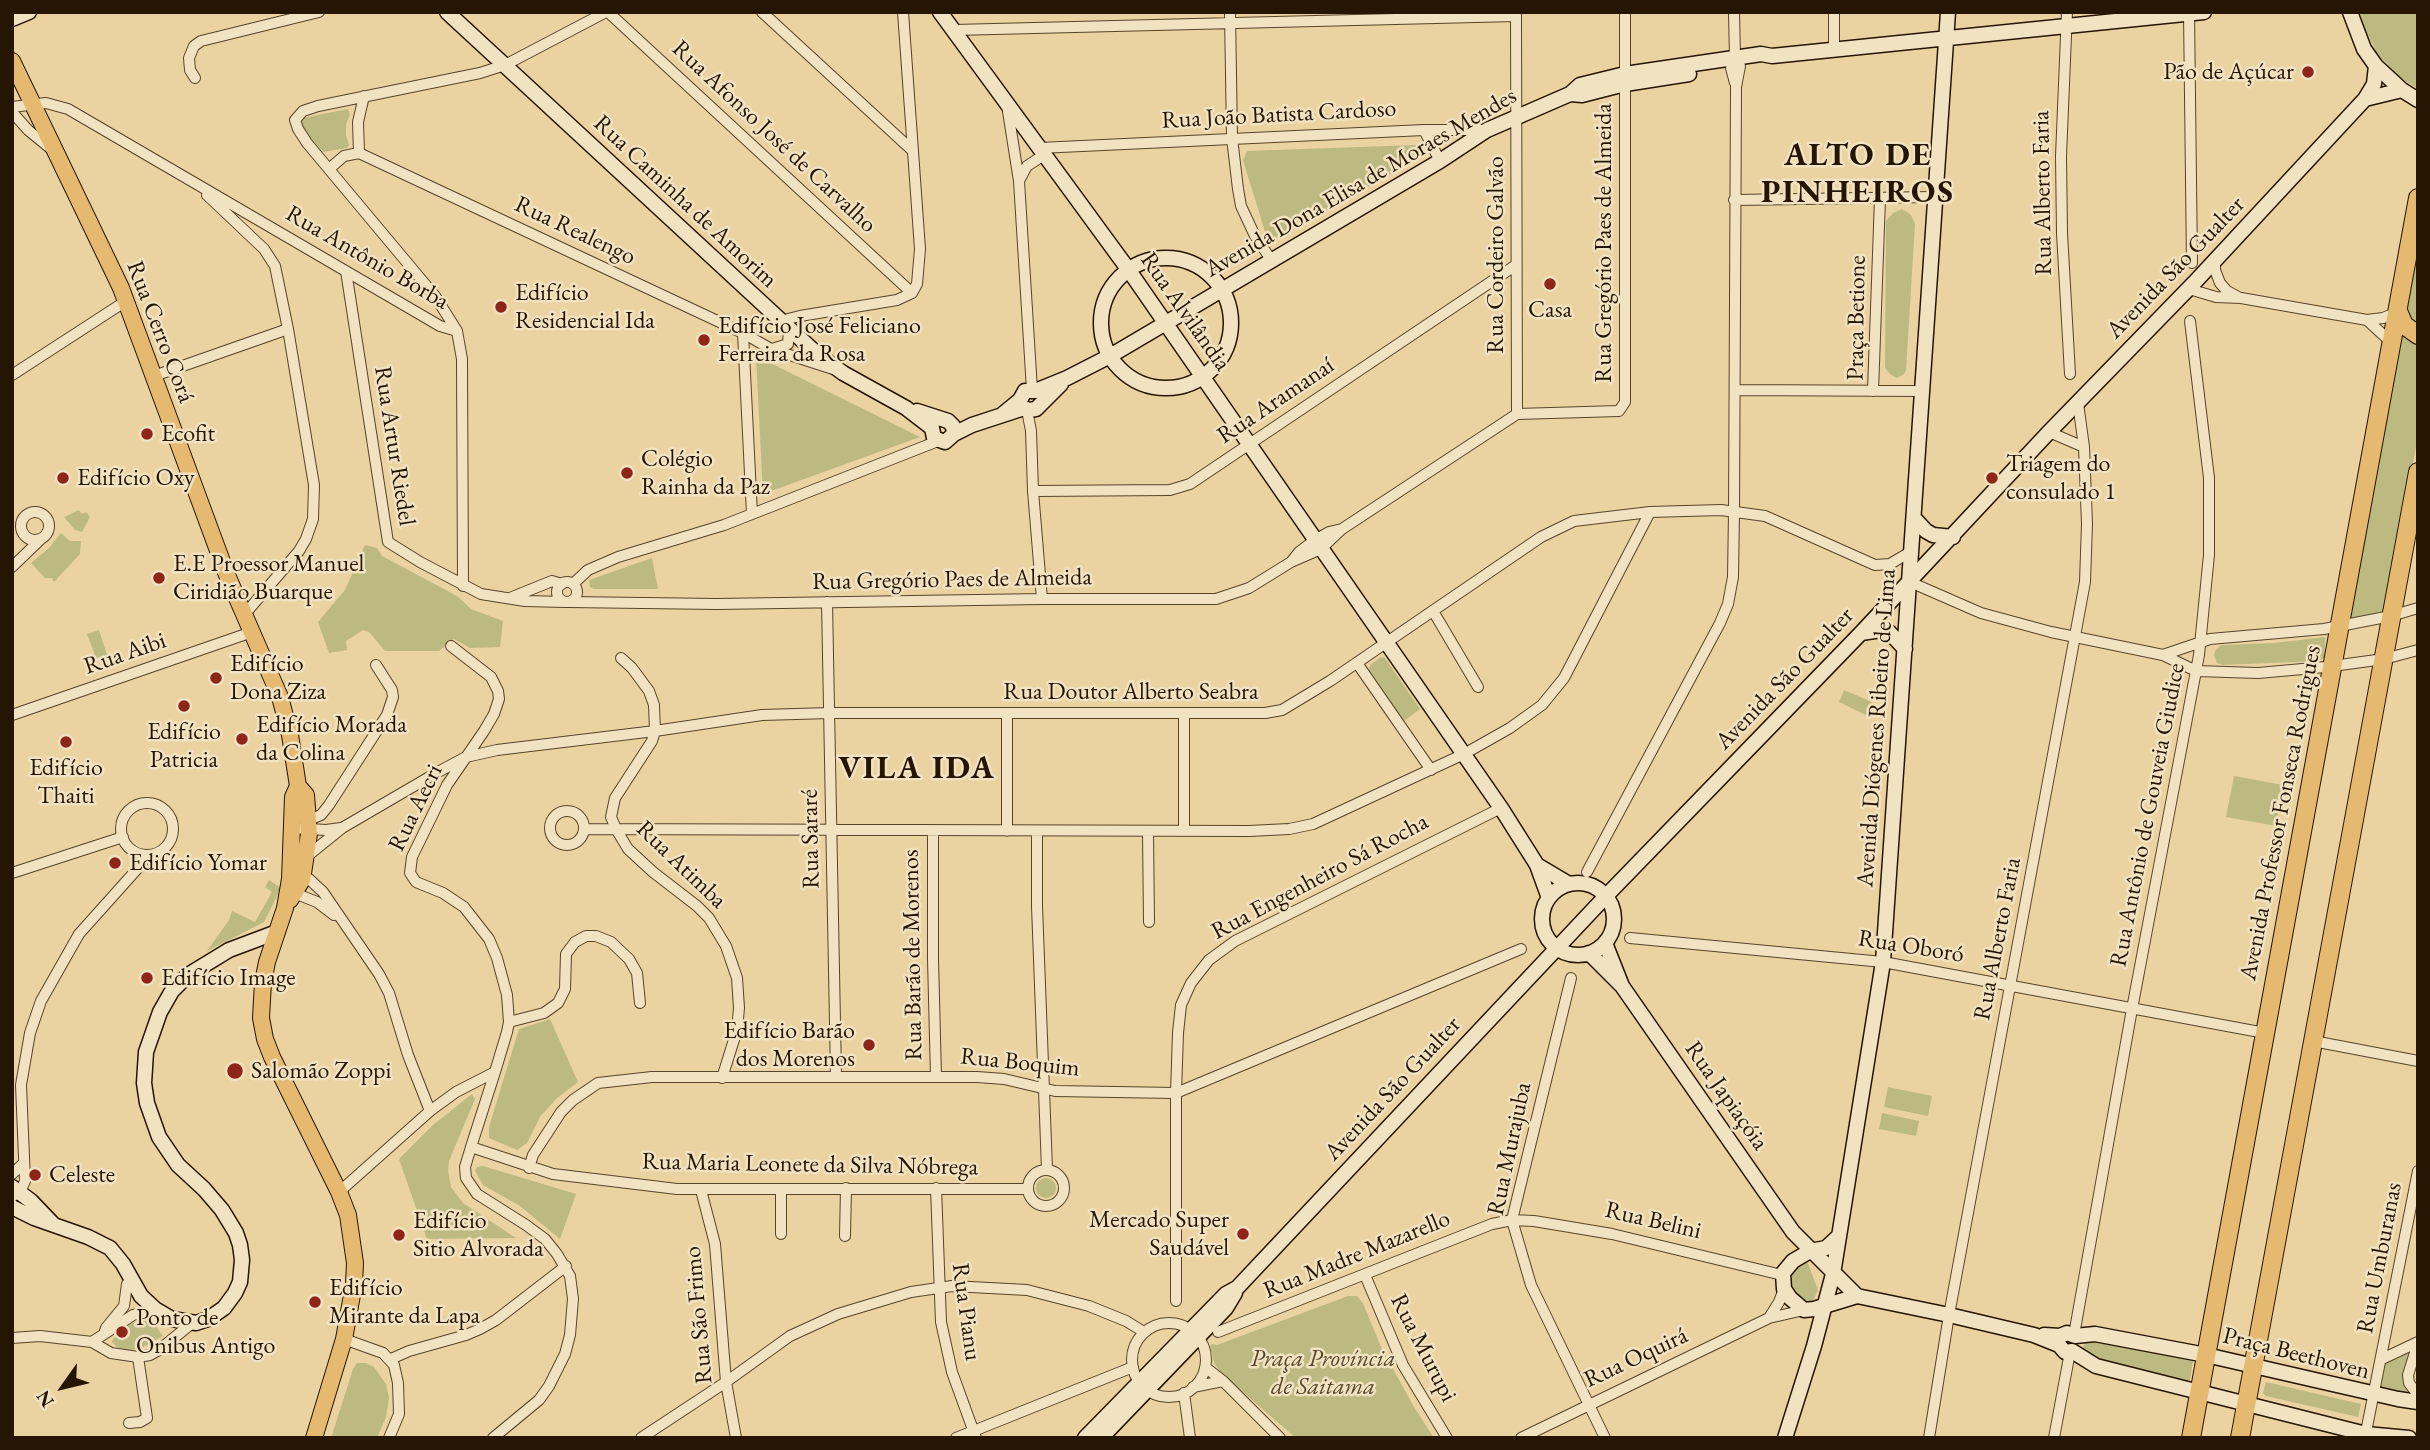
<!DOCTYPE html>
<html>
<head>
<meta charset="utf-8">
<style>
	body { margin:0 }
	#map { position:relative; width:2430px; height:1450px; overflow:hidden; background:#ead2a1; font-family:"EB Garamond",serif }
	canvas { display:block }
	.frame { position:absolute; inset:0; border:14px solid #261503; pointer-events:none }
	.north { position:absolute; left:28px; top:1352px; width:70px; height:70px; -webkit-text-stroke:5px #f1e2c2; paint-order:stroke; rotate:236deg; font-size:19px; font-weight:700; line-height:28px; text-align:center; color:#261503 }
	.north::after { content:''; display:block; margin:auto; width:24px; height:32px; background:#261503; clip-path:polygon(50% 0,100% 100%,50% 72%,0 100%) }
</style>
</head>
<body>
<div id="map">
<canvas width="2430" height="1450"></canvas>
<div class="frame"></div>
<div class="north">N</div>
</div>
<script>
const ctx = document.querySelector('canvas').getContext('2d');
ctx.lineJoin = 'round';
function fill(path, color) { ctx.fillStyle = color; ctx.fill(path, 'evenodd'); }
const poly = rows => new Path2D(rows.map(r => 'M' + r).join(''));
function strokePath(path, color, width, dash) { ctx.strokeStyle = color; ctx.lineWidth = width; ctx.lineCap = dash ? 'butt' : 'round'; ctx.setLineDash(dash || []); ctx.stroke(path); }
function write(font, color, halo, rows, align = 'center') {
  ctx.font = font + ' "EB Garamond",serif'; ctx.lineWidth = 5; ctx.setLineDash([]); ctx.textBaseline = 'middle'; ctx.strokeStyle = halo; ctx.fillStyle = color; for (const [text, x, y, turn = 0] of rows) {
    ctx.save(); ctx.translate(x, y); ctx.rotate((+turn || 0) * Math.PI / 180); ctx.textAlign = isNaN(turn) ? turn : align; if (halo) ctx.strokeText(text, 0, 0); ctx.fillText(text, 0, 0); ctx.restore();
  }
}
const green = poly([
	[2360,12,2418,12,2418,89,2398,76,2377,53,2363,25],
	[348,109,350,114,346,125,346,135,349,145,347,148,323,152,301,128,300,124,303,118],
	[1416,145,1422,152,1417,159,1273,241,1266,235,1243,160,1247,151],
	[1902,209,1911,215,1915,224,1906,370,1904,374,1897,378,1891,375,1885,368,1886,221,1893,213],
	[2418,224,2418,328,2409,324,2403,301],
	[2401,327,2418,338,2418,436,2385,613,2347,621],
	[756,356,920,437,763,494],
	[79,510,82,514,86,512,90,517,82,532,75,530,64,517],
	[61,533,70,541,81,541,80,554,54,582,52,578,45,578,31,563,49,548],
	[365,545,377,548,382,556,457,596,471,609,503,621,500,647,470,648,454,639,439,651,385,651,369,632,363,630,346,641,347,650,329,653,318,622,345,590],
	[652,558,658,589,594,589,590,587,589,580],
	[99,630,107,655,96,658,87,634],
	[2325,637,2325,658,2318,661,2223,665,2217,663,2214,655,2216,649,2222,645,2274,643],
	[1381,657,1385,658,1420,709,1404,721,1369,670,1370,665],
	[1844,690,1872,702,1866,715,1839,702],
	[2234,776,2283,785,2276,826,2226,817],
	[269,880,281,888,264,922,207,951,229,920,232,911,255,922,272,892,265,887],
	[550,1019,578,1082,557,1098,540,1117,527,1143,517,1150,489,1138,489,1127,519,1029],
	[1888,1087,1932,1096,1928,1116,1884,1107],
	[472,1094,475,1099,449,1161,448,1170,451,1187,463,1203,516,1238,427,1239,399,1159,433,1125],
	[1882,1113,1919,1121,1916,1136,1879,1129],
	[483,1166,576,1194,560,1239,520,1206,483,1185,475,1171,477,1167],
	'1036 1188a10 10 0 1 1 20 0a10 10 0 1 1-20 0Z',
	[1807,1261,1818,1290,1814,1299,1809,1303,1802,1304,1789,1292,1789,1271],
	[1348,1296,1357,1296,1363,1303,1381,1347,1414,1407,1434,1438,1296,1438,1223,1375,1214,1363,1210,1346,1212,1344,1217,1345],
	[138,1321,146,1321,155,1325,163,1336,141,1348,131,1350,118,1348,112,1342,113,1339,130,1324],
	[2093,1340,2193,1361,2190,1380,2186,1381,2090,1358,2083,1351,2083,1347,2086,1342],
	[2409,1353,2403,1375,2405,1385,2415,1400,2380,1390,2383,1361],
	[357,1363,366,1363,374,1367,386,1384,389,1398,386,1417,377,1438,331,1438,353,1369],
	[2266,1382,2361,1404,2358,1417,2266,1396,2263,1393]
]);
const street = poly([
	[608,12,912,293],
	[762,12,913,151],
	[1230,12,1232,138,1238,189,1241,206,1255,236,1272,261],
	[1516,12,1517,414],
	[1734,12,1735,58,1731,68,1735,83],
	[1834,12,1834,49],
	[2067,12,2061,156,2062,233,2070,374],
	[2189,12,2192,263],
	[954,30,1516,16],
	[195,78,190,70,189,58,194,46,201,41,319,12],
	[1007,105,1019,181,1032,390],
	[12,107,46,103,68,109,440,326,457,331],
	[12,112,28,130,50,148],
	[1424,130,1440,161],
	[1039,148,1424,130,1486,130],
	[359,153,743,333,771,349,833,369],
	[359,153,358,122,364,96],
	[329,169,344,156,359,153],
	[1019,181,1027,166,1044,155],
	[207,195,264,249,275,266,288,329,314,485,313,519,306,539,299,551,244,615],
	[1734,200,1934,197],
	[2215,261,2215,270,2220,283,2227,291,2238,297],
	[346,271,388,542,420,562,481,594,525,601,565,602],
	[2189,289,2216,297,2241,298,2367,320,2383,318,2398,312],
	[2367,320,2392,343],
	[780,321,800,316,897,300,912,293,917,284,920,249,903,12],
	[743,333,752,514],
	[772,349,788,344,789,329],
	[12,375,126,301],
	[154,376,288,329],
	[1735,390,1923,391],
	[1873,391,1880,199],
	[1027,410,1031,431,1033,491,1042,599],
	[2049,432,2084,447],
	[1033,491,1170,490,1190,484,1516,265],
	'21 526a14 14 0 1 1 28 0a14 14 0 1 1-28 0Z',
	[1291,562,1299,552,1315,540,1329,532,1342,529],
	[12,567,41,539],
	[1910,582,1981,613,2051,632,2163,655,2196,671,2258,673,2325,667,2384,659,2418,650],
	'557 592a10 10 0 1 1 20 0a10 10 0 1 1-20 0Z',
	[573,584,588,570,618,557,724,525,938,441],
	[463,586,462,359,457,331,435,296,307,143,298,129,295,120,303,111,318,106,480,73,505,65,606,12],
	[510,598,552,581,562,584],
	[569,602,717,604,1042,599,1216,599,1249,588,1291,562,1321,549,1342,529,1517,414,1619,411,1625,402,1625,12],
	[827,602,836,1076],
	[1433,611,1478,687],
	[2163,655,2210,639,2324,629,2391,616,2418,608],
	[621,658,632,668,649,691,654,705,655,731,652,741,615,798,611,817,616,829,628,849,653,872,697,906,709,918,726,946,737,978,739,1008,737,1030,722,1078],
	[1357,663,1431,770],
	[12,715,252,632],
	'121 829a26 26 0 1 1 52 0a26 26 0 1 1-52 0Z',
	'550 828a17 17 0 1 1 34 0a17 17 0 1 1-34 0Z',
	[309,820,321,815,329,805,387,715,393,697,392,690,376,665],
	[293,828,326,830,341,828],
	[584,829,1249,831,1289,829,1313,824,1464,754,1510,728,1542,705,1564,678,1650,512],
	[933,831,933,959,936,1077],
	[1007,831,1007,713],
	[1148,831,1149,922],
	[1184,831,1184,713],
	[1037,832,1037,906,1047,1169],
	[306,857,342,828,438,772,466,757,497,750,655,731,762,715,830,713,1265,713,1282,710,1330,681,1541,537,1574,521,1650,512,1721,510,1765,516,1875,565,1890,564,1912,551],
	[1587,872,1720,623,1728,604,1733,577,1734,512,1736,87,1740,66,1735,58],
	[12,873,123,837],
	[298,877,309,879,323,892,379,974,389,993,408,1055,430,1111],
	[289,891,317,902,334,915],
	[1630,938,1883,962,2265,1033],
	[1571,978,1512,1220,1531,1285,1605,1438],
	[509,1022,544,1013,558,1003,565,989,566,954,575,942,586,936,596,936,611,942,629,959,637,973,640,1003],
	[2313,1041,2418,1061],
	[471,1147,553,1174,677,1189,1027,1189],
	[529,1168,533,1155,561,1112,573,1100,598,1083,652,1077,977,1077,1004,1079,1055,1091,1176,1093,1521,949],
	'1028 1188a18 18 0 1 1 36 0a18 18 0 1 1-36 0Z',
	[12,1174,24,1163],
	[936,1188,941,1322,952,1372,976,1438],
	[781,1189,781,1234],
	[701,1190,715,1244,726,1382,736,1438],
	[339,1192,430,1111,456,1092,495,1072,507,1032,509,1022,507,995,497,958,489,939,464,907,443,893,416,882,410,873,412,857,447,785,484,731,494,714,499,699,498,691,491,677,451,646],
	[12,1197,22,1188,25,1181,21,1085,30,1033,41,1001,79,934,139,867,147,855],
	[845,1236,846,1188],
	[1365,1275,1403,1365,1447,1438],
	[1176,1301,1176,1093,1178,1033,1181,1005,1191,983,1209,960,1235,941,1501,808],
	[1769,1318,1779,1302,1784,1289],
	'1132 1360a37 37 0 1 1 74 0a37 37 0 1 1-74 0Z',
	[1218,1332,1492,1224,1512,1220,1534,1221,1612,1234,1782,1275],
	[104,1334,106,1328,124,1306,127,1284,131,1279],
	[2074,1335,2132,1009,2199,655,2209,555,2209,478,2190,321],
	[12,1338,40,1336,92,1342,111,1353,138,1357,150,1355,159,1350,191,1324],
	[344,1339,383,1353,394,1365,398,1383,399,1414,389,1438],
	[92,1342,133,1315,155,1309],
	[2418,1343,2408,1375,2409,1383,2418,1395],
	[391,1359,409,1351,466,1335,480,1329,496,1320,566,1266],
	[2382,1359,2418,1342],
	[1205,1367,1223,1381,1280,1438],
	[1193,1387,1223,1381],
	[1184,1393,1190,1438],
	[129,1423,140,1422,147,1418,138,1357],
	[2365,1437,2418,1171],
	[493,1438,539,1400,549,1386,565,1354,570,1335,573,1299,570,1276,557,1254,545,1239,526,1225,477,1194,466,1178,465,1167,471,1147,495,1072],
	[641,1438,726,1382,790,1336,838,1314,911,1292,952,1286,1027,1290,1089,1306,1126,1321,1144,1332],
	[956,1438,1133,1367],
	[1521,1438,1769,1318,1804,1310],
	[1929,1438,1949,1315,2085,582,2087,524,2084,447,2078,403],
	[2054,1438,2070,1352]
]);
const secondary = poly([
	[447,12,817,354,843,373,906,408,932,428],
	[940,12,1128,269,1501,808,1537,865,1549,898],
	[2350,12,2364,49,2376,66,2402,90,2418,100],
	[12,19,29,12],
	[1570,94,1582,95,1625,84,1689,74],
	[2365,99,2402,90],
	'1101 323a65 65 0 1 1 130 0a65 65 0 1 1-130 0Z',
	[917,411,948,421,953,426,954,434],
	[1003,414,1020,400,1025,391,1035,391,1067,378,1110,356,1440,161,1487,130,1570,94,1580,85,1625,74,1761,54,1772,56,2204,12],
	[932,428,934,438,945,442,954,434,972,425,1024,408,1028,410,1036,409,1061,384],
	[1914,518,1926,531,1933,535,1953,537],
	[1861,633,1881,630,1889,632,1905,649],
	[1537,865,1569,884],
	'1542 919a36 36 0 1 1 72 0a36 36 0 1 1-72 0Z',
	[1605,943,1622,986,1793,1232,1857,1296],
	[1589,953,1621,985],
	[12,1187,31,1201,53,1224],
	[12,1207,34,1218,88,1237,110,1248,123,1264,141,1296,155,1309,172,1319,196,1323,208,1319,224,1308,235,1293,240,1282,242,1260,240,1245,236,1233,222,1210,204,1189,178,1165,159,1137,147,1103,144,1083,146,1052,160,1012,172,991,188,975,229,950,277,932],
	[1839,1236,1826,1248,1810,1251,1793,1261,1783,1273,1784,1289,1790,1298,1804,1310,1814,1309,1857,1296,1949,1315,2034,1335,2059,1345,2065,1352,2072,1351,2096,1366,2366,1434,2409,1438],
	[2044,1335,2060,1336,2067,1333,2075,1336,2095,1334,2206,1355,2398,1399,2418,1402],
	[1085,1438,1226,1294,1237,1288,1606,896,1861,633,2049,432,2194,283,2365,99,2374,84,2376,66],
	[1101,1438,1226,1308,1235,1293],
	[1785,1438,1814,1346,1833,1274,1883,962,1948,12]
]);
const primary = poly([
	[12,61,121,288,227,575,280,697,290,735,298,786,293,797,290,879,285,908,267,962,263,982,261,1018,265,1039,272,1057,339,1192,348,1215,355,1263,354,1284,344,1339,314,1438],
	[290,900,302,880,309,834,306,795,298,786]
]);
const highway = poly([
	[2398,311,2404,325,2418,335],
	[2191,1438,2418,198],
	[2240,1438,2418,472]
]);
const markers = [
	[2308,72,7,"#8f2418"],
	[1550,284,7,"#8f2418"],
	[501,307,7,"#8f2418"],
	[704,340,7,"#8f2418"],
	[147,434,7,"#8f2418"],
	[627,473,7,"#8f2418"],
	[63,478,7,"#8f2418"],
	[1992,478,7,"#8f2418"],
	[159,578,7,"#8f2418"],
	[216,678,7,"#8f2418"],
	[184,706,7,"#8f2418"],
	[242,739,7,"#8f2418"],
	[66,742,7,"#8f2418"],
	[115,863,7,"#8f2418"],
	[147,978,7,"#8f2418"],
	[869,1045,7,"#8f2418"],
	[235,1071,9,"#8f2418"],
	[35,1175,7,"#8f2418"],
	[1243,1234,7,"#8f2418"],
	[399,1235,7,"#8f2418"],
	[315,1302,7,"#8f2418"],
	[122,1332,7,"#8f2418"]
];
const poiNames = [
	["Pão de Açúcar",2294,72,"right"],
	["Edifício",515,293],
	["Residencial Ida",515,321],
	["Casa",1550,310,"center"],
	["Edifício José Feliciano",718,326],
	["Ferreira da Rosa",718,354],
	["Ecofit",161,434],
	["Colégio",641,459],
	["Rainha da Paz",641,487],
	["Triagem do",2006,464],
	["consulado 1",2006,492],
	["Edifício Oxy",77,478],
	["E.E Proessor Manuel",173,564],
	["Ciridião Buarque",173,592],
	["Edifício",230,664],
	["Dona Ziza",230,692],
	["Edifício Morada",256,725],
	["da Colina",256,753],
	["Edifício",184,732,"center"],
	["Patricia",184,760,"center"],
	["Edifício",66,768,"center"],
	["Thaiti",66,796,"center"],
	["Edifício Yomar",129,863],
	["Edifício Image",161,978],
	["Edifício Barão",855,1031,"right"],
	["dos Morenos",855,1059,"right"],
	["Salomão Zoppi",251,1071],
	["Celeste",49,1175],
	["Mercado Super",1229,1220,"right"],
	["Saudável",1229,1248,"right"],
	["Edifício",413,1221],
	["Sitio Alvorada",413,1249],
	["Edifício",329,1288],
	["Mirante da Lapa",329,1316],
	["Ponto de",136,1318],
	["Onibus Antigo",136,1346]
];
const streetNames = [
	["Rua João Batista Cardoso",1279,115,-3],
	["Rua Afonso José de Carvalho",774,137,43],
	["Avenida Dona Elisa de Moraes Mendes",1361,183,-30],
	["Rua Alberto Faria",2043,193,-91],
	["Rua Caminha de Amorim",685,202,43],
	["Rua Realengo",575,231,25],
	["Rua Gregório Paes de Almeida",1604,243,-90],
	["Rua Cordeiro Galvão",1496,255,-90],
	["Rua Antônio Borba",367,258,30],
	["Avenida São Gualter",2176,268,-46],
	["Rua Alvilândia",1185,312,55],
	["Praça Betione",1857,318,-89],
	["Rua Cerro Corá",160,332,69],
	["Rua Aramanaí",1276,401,-34],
	["Rua Artur Riedel",394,446,81],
	["Rua Gregório Paes de Almeida",952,580,-1],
	["Rua Aibi",125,654,-19],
	["Avenida São Gualter",1785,679,-46],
	["Rua Doutor Alberto Seabra",1131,692],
	["Avenida Diógenes Ribeiro de Lima",1877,728,-86],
	["Rua Aecri",416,808,-64],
	["Avenida Professor Fonseca Rodrigues",2281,813,-79],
	["Rua Antônio de Gouveia Giudice",2148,815,-79],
	["Rua Sararé",811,839,-91],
	["Rua Atimba",681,865,44],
	["Rua Engenheiro Sá Rocha",1320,877,-28],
	["Rua Alberto Faria",1998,939,-79],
	["Rua Oboró",1911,947,9],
	["Rua Barão de Morenos",913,955,-91],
	["Rua Boquim",1020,1063,6],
	["Avenida São Gualter",1393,1089,-47],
	["Rua Japiaçóia",1726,1096,55],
	["Rua Murajuba",1510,1149,-78],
	["Rua Maria Leonete da Silva Nóbrega",810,1165,1],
	["Rua Belini",1653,1221,13],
	["Rua Madre Mazarello",1357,1255,-22],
	["Rua Umburanas",2380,1258,-79],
	["Rua Pianu",966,1312,82],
	["Rua São Frimo",699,1315,-95],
	["Rua Murupi",1423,1348,63],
	["Praça Beethoven",2296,1354,14],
	["Rua Oquirá",1636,1358,-25]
];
const parkNames = [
	["Praça Província",1323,1359],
	["de Saitama",1323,1387]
];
const districtNames = [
	["ALTO DE",1858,156],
	["PINHEIROS",1858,193],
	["VILA IDA",917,769]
];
fill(green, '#bcba81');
strokePath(street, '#57442a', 12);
strokePath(secondary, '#261503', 17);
strokePath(primary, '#261503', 18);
strokePath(highway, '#261503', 20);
strokePath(street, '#f1e2c2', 10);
strokePath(secondary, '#f1e2c2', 14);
strokePath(primary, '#e5b970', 16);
strokePath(highway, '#e5b970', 18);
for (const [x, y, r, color] of markers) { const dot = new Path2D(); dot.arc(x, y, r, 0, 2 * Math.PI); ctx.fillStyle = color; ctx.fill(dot); strokePath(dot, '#f1e2c2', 2.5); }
write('24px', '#261503', '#f1e2c2', poiNames, 'left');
write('24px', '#261503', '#f1e2c2', streetNames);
write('italic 24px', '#534729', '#f1e2c2', parkNames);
ctx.letterSpacing = '2px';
write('bold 32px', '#261503', '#f1e2c2', districtNames);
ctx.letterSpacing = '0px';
</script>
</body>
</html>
